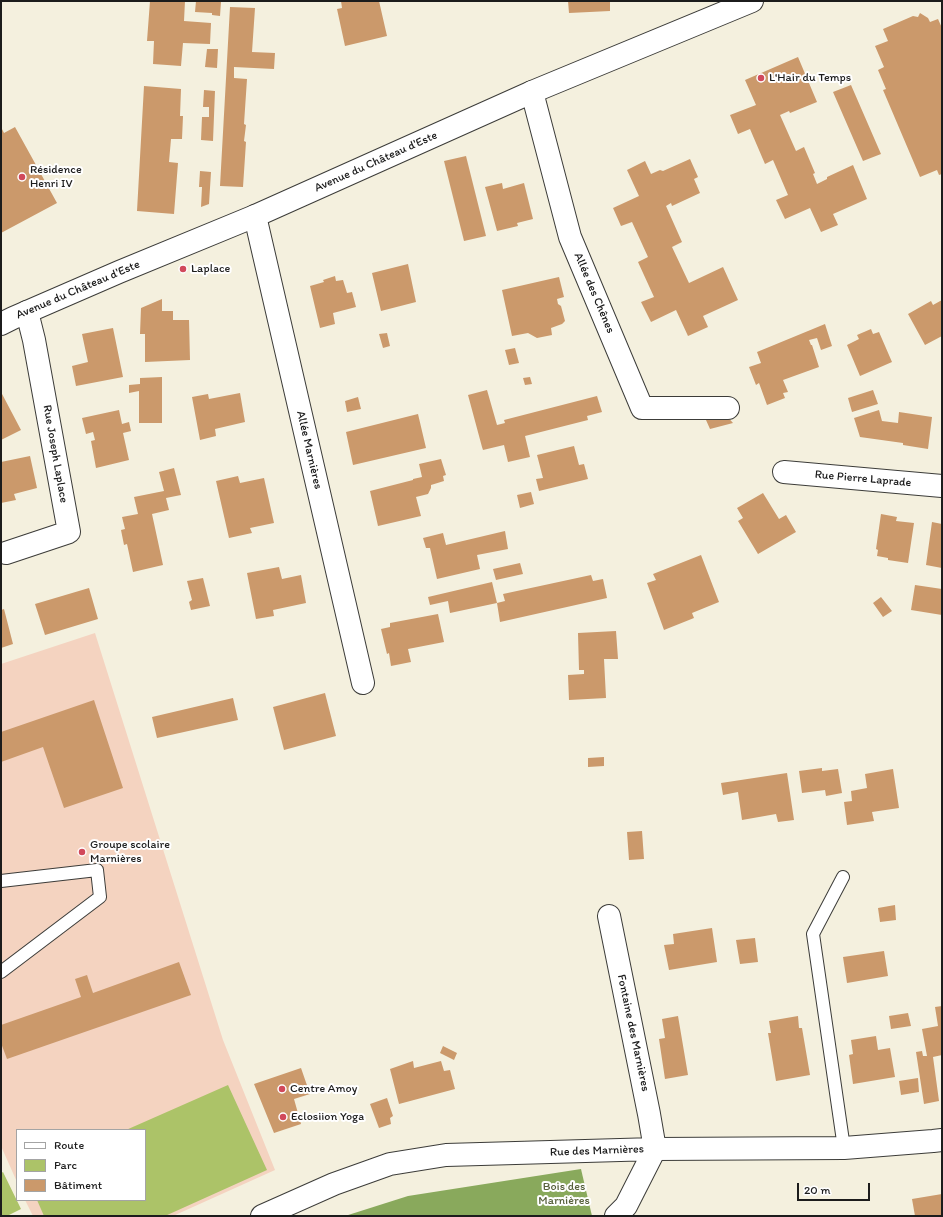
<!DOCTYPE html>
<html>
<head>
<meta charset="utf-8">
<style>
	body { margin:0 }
	#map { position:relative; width:943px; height:1217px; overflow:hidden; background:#f4f0de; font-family:Itim,sans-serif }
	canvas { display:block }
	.frame { position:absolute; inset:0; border:2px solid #1c1c1c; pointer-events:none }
	.legend { position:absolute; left:16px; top:1129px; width:130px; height:72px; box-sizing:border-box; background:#fff; border:1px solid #a4a4a4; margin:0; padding:5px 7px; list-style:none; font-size:12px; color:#1c1c1c }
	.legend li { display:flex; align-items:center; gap:8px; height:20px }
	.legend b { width:20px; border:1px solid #a4a4a4 }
	.scale { position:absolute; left:797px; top:1183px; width:73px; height:18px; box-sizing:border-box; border:2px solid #1c1c1c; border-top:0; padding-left:5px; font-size:12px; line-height:14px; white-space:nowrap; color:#1c1c1c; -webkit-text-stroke:3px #fff; paint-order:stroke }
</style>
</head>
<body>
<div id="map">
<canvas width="943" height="1217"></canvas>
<div class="frame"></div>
<ul class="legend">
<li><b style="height:5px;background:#fff"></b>Route</li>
<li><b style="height:11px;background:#acc368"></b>Parc</li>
<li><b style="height:11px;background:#cb996b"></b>Bâtiment</li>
</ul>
<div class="scale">20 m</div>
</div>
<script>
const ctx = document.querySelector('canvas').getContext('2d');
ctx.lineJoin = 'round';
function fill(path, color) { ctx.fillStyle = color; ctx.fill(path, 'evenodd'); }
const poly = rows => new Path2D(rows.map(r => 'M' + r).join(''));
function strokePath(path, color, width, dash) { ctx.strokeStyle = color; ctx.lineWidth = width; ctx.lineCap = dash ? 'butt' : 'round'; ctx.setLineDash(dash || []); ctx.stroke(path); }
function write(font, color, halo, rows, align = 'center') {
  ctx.font = font + ' Itim,sans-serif'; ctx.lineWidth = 4; ctx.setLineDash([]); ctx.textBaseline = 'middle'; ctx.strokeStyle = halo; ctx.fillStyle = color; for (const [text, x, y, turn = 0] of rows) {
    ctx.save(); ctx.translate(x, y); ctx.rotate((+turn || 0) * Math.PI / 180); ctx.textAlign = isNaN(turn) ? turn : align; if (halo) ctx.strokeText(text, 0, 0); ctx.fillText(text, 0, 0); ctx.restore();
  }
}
const built = poly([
	[95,633,223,1040,275,1170,173,1216,33,1216,25,1200,145,1200,145,1130,17,1130,17,1182,1,1146,1,664]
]);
const green = poly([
	[228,1085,267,1170,165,1216,44,1216,37,1200,145,1200,145,1130,126,1130],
	[3,1172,21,1209,7,1216,1,1216,1,1173]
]);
const forest = poly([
	[581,1169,592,1216,345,1216,408,1196]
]);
const building = poly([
	[150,1,185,1,184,21,211,23,210,44,183,43,181,66,153,64,154,41,147,41],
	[196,1,221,2,220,16,212,15,212,13,195,12],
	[341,1,379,1,387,36,345,46,337,9,342,8],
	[568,1,610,1,610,11,569,13],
	[230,7,255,8,252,52,275,53,274,69,234,67,234,78,247,79,244,124,246,125,244,141,246,142,243,187,220,186],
	[920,13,928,18,930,22,938,19,942,28,942,174,939,175,937,170,920,177,883,90,886,89,878,70,884,67,875,46,888,41,883,29,913,16,918,17],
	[207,49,218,49,217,68,205,67],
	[798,57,817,102,790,113,789,111,780,115,796,151,804,147,815,173,813,174,817,184,827,179,827,177,853,165,867,199,833,214,838,225,821,232,810,208,785,219,776,200,788,195,773,160,765,164,750,129,738,134,730,115,756,105,745,80],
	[851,85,881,154,863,161,833,92],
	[144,86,181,89,180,116,183,116,182,139,171,139,169,162,178,163,174,214,137,211],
	[204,90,215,91,213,141,201,140,202,117,209,117,209,107,203,107],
	[1,127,4,133,15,127,57,203,1,233],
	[466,156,486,236,464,241,444,161],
	[690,159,698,177,694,179,700,193,672,206,671,203,666,206,682,242,672,247,689,283,723,267,738,300,703,316,708,327,688,336,676,310,651,322,641,302,654,297,638,262,648,257,632,222,621,226,613,208,639,196,627,170,645,161,651,174,660,170,663,171],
	[200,171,211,172,209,204,201,207,202,187,199,187],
	[502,183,503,189,524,183,533,219,517,223,518,226,497,231,485,187],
	[408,264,416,302,381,311,372,273],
	[335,276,336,281,343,280,347,293,352,292,356,307,333,313,335,324,320,328,310,286,324,282,323,280],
	[559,277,564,297,557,299,558,304,561,306,565,321,562,324,551,328,552,335,537,338,528,333,512,336,502,290],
	[162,299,162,311,173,311,173,320,189,320,190,360,145,362,145,334,140,334,141,308],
	[942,300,942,336,925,345,908,314,931,301,933,305],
	[825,324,832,346,821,350,817,338,809,340,811,345,812,345,819,367,783,380,788,392,783,393,785,398,767,405,759,383,756,385,749,367,761,363,757,352],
	[113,328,123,377,76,386,72,366,88,362,82,334],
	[871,329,873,334,879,332,892,362,860,376,847,345,859,339,857,335],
	[387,333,390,346,383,348,379,334],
	[515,348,519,363,509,365,505,350],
	[162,377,162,423,139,423,139,391,129,393,129,385,140,384,140,378],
	[530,377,532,384,525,385,523,378],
	[487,390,497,425,505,423,504,420,597,396,602,412,587,416,588,420,525,436,530,457,508,462,504,445,483,450,482,447,468,395],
	[873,390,878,404,852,412,848,398],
	[1,392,21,430,1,440],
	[240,393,245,422,215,429,216,436,200,440,192,397,208,394,209,399],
	[358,397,361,409,347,412,345,401],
	[119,410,122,424,129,422,131,431,123,433,129,460,96,468,91,441,95,440,93,432,86,434,82,418],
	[879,410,882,421,898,423,899,412,932,417,928,449,903,445,903,443,860,437,854,418],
	[418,414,426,448,353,465,346,432],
	[725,414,733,423,710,429,706,420],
	[574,446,579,465,584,464,588,479,539,491,536,479,543,478,537,455],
	[30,456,37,488,14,494,16,500,1,503,1,462],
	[441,459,446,475,443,476,444,481,431,485,431,488,428,494,416,497,421,516,378,526,370,491,413,480,413,479,422,477,419,464],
	[174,468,181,495,166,498,169,510,152,514,163,565,133,572,127,544,124,545,121,530,125,529,122,517,138,514,134,497,164,491,159,472],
	[238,476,240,483,264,478,274,523,250,528,252,533,229,538,216,481],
	[531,492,534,504,520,508,517,495],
	[763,493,779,519,786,515,796,532,758,554,738,521,743,518,737,508],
	[881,514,897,517,896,521,914,523,908,563,888,560,888,558,877,556,878,550,876,549],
	[932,522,942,524,942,568,926,565],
	[505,531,508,549,477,555,480,569,437,579,430,548,426,548,423,538,443,533,446,545],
	[701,555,719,602,692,613,694,618,664,630,647,583,656,580,653,574],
	[520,563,523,574,496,580,493,569],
	[279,567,282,579,301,575,306,603,273,610,274,616,256,619,247,573],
	[591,575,593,581,603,579,607,598,500,622,497,603,505,601,503,594],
	[203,578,210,606,191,610,189,602,192,600,187,581],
	[492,582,497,603,450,613,448,601,430,605,428,597],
	[915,585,942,589,942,615,911,610],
	[89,588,98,619,45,635,35,604],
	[881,597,892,611,883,617,873,603],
	[4,609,13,644,1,648,1,610],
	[438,614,444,642,408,649,411,662,391,666,389,653,387,654,381,629,390,627,390,623],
	[616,631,618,659,604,659,606,698,569,700,568,675,584,674,584,670,579,670,578,633],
	[325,693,336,736,284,750,273,707],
	[233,698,238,720,157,738,152,717],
	[94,700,123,788,64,808,43,747,1,762,1,732],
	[604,757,604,766,588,767,588,758],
	[822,768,822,771,838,769,842,793,826,796,825,790,802,793,799,771],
	[893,769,899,808,872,812,874,821,847,825,844,802,852,801,851,791,867,788,865,774],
	[787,773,794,820,778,822,776,814,742,820,738,792,723,795,721,783],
	[642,831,644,859,629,860,627,832],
	[895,905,896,920,880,922,878,908],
	[712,928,717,962,669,970,664,945,674,944,673,934],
	[755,938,758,962,740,964,736,940],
	[884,951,888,976,847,983,843,957],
	[179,962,191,995,7,1059,1,1043,1,1025,81,997,75,979,87,975,93,993],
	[942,1006,942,1055,933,1057,939,1101,924,1104,916,1052,922,1051,923,1056,927,1056,922,1029,938,1026,935,1007],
	[908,1013,911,1026,891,1029,889,1016],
	[678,1016,688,1075,665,1079,659,1039,665,1038,662,1019],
	[798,1016,799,1028,802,1028,810,1075,776,1081,768,1033,771,1033,769,1021],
	[876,1036,878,1050,890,1048,895,1077,853,1084,849,1055,853,1054,851,1040],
	[443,1046,457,1053,454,1060,440,1053],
	[413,1061,414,1068,441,1061,444,1071,450,1070,455,1089,399,1104,390,1069],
	[301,1068,310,1094,294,1099,301,1124,274,1133,254,1084],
	[918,1078,919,1092,901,1095,899,1081],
	[387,1098,393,1116,390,1118,391,1124,379,1128,370,1104],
	[942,1194,942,1216,915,1216,912,1199]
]);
const lane = poly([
	[843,877,813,934,844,1148],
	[1,881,97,870,100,897,1,972]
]);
const street = poly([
	[532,92,570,237,642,408,728,408],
	[255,216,363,683],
	[784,472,942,486],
	[6,553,69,532,34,340,27,312],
	[609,916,649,1114,655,1149],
	[262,1216,334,1184,390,1164,446,1155,655,1149,844,1148,933,1141,942,1140],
	[616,1216,626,1206,655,1149]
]);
const secondary = poly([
	[1,324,13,318,119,272,255,216,532,92,752,1]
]);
const markers = [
	[761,78,4,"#d1495b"],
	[22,177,4,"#d1495b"],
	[183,269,4,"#d1495b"],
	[82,852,4,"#d1495b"],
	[282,1089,4,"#d1495b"],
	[283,1117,4,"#d1495b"]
];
const poiNames = [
	["L'Hair du Temps",769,78],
	["Résidence",30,170],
	["Henri IV",30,184],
	["Laplace",191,269],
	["Groupe scolaire",90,845],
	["Marnières",90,859],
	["Centre Amoy",290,1089],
	["Eclosiion Yoga",291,1117]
];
const streetNames = [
	["Avenue du Château d'Este",376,162,-24],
	["Avenue du Château d'Este",78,290,-23],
	["Allée des Chênes",594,293,67],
	["Allée Marnières",309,450,77],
	["Rue Joseph Laplace",55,454,80],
	["Rue Pierre Laprade",863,479,5],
	["Fontaine des Marnières",633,1033,78],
	["Rue des Marnières",597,1151,-2]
];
const parkNames = [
	["Bois des",564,1187],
	["Marnières",564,1201]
];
fill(built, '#f4d3c0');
fill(green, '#acc368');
fill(forest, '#89a95c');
fill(building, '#cb996b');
strokePath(lane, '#3c3c39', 14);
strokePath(street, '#3c3c39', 24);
strokePath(secondary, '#3c3c39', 24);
strokePath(lane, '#fff', 12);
strokePath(street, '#fff', 22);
strokePath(secondary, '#fff', 22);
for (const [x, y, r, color] of markers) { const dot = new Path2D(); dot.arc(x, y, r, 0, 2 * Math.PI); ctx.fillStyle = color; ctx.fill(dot); strokePath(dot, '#fff', 1.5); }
write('12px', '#1c1c1c', '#fff', poiNames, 'left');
write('12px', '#1c1c1c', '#fff', streetNames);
write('12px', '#565f3a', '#fff', parkNames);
</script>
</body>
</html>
